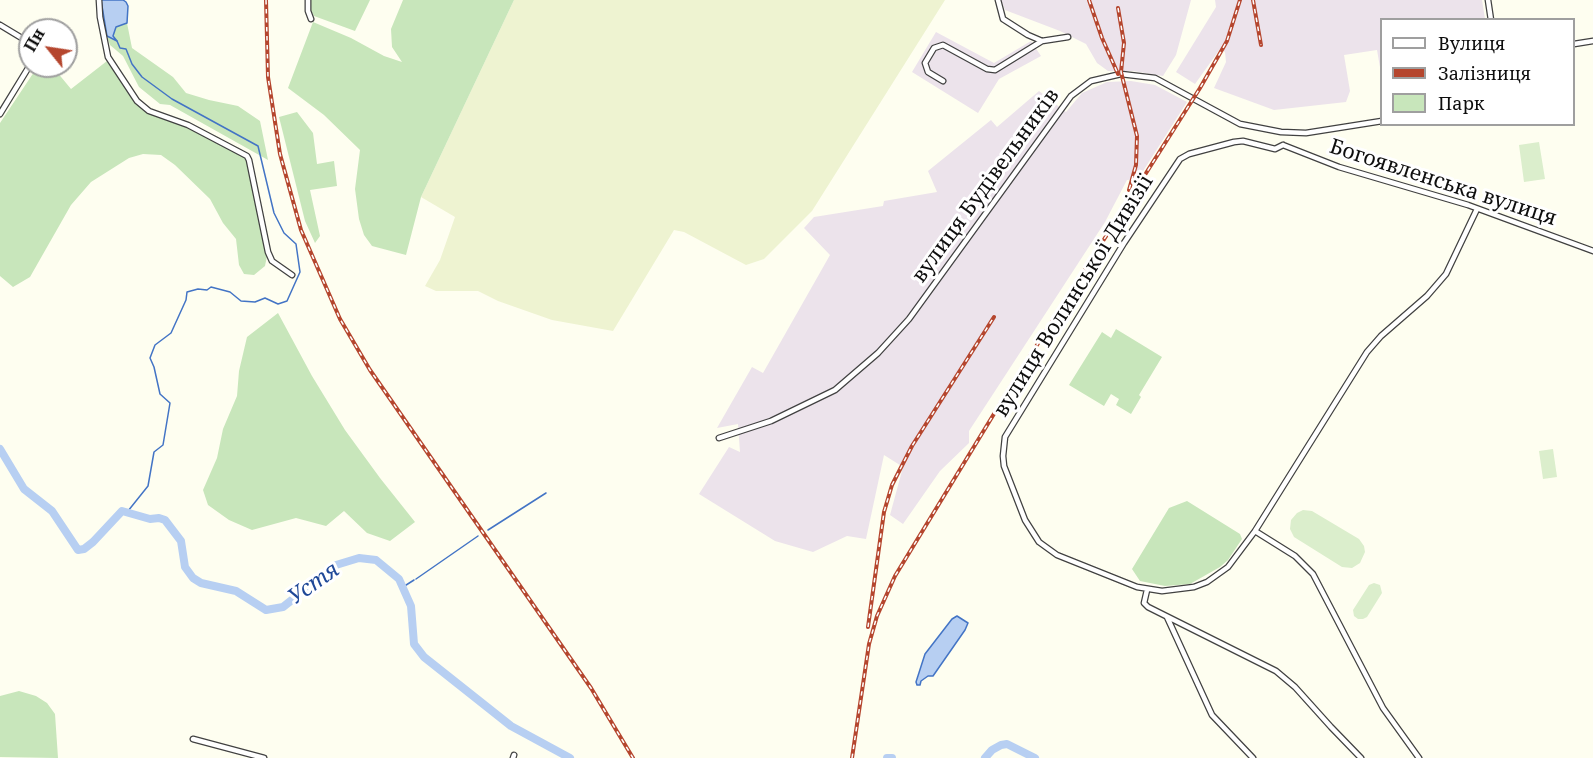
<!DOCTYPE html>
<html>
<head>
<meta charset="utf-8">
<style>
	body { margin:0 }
	#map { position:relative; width:1593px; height:758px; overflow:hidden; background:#fefef0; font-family:"Noto Serif",serif }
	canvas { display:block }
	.legend { position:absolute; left:1380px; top:18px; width:195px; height:108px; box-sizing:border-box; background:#fff; border:2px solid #9f9f9f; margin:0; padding:8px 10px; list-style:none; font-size:18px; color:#0e0e0e }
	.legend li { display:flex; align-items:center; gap:12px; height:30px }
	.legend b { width:30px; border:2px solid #9f9f9f }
	.north { position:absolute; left:18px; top:18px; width:60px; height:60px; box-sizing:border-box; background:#fff; border:2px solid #9f9f9f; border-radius:50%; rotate:300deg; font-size:16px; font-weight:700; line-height:24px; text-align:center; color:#0e0e0e }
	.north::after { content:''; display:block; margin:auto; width:21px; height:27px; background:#b5462e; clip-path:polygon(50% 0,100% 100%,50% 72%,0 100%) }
</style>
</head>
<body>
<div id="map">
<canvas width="1593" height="758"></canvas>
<ul class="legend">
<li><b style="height:8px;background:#fff"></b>Вулиця</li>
<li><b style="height:8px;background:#b5462e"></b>Залізниця</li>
<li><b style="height:16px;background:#c8e6bb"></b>Парк</li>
</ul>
<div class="north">Пн</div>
</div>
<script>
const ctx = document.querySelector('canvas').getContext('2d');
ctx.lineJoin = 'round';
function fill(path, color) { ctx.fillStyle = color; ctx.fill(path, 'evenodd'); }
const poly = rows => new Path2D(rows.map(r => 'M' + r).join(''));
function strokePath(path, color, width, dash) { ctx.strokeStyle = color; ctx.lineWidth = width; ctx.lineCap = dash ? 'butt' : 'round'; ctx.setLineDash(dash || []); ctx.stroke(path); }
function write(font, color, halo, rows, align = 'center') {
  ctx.font = font + ' "Noto Serif",serif'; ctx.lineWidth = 6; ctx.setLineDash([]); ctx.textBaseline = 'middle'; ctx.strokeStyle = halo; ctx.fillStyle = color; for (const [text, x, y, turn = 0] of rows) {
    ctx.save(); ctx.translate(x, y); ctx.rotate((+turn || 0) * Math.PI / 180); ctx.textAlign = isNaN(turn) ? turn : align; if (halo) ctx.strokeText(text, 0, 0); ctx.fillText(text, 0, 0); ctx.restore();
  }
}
const industrial = poly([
	[1001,0,1191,0,1176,55,1163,76,1133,71,1108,71,1097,63,1086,44,1060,31,1005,10],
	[1215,0,1482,0,1485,19,1382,20,1381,73,1377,50,1344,55,1350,91,1346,102,1274,110,1214,88,1226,62,1225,52,1220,49,1195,84,1176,72,1216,7],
	[936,32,994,63,1031,41,1041,56,999,79,978,113,912,72],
	[1131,81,1155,85,1187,102,1138,179,1127,180,1105,222,969,431,969,443,940,471,903,524,890,515,903,467,884,455,866,539,847,536,813,552,775,541,699,494,729,447,740,452,738,424,717,428,752,367,763,373,830,255,804,228,814,217,883,206,884,201,937,192,928,171,991,120,997,127,1039,91,1066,112,1082,93,1107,82]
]);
const farmland = poly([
	[514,0,945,0,812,211,764,259,746,265,684,232,674,230,613,331,552,320,498,301,478,291,436,291,425,286,440,260,455,217,421,197]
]);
const green = poly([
	[310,0,370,0,355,31,314,16,310,9],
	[403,0,514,0,421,197,406,255,372,246,364,235,359,219,355,189,360,150,324,115,288,88,313,22,351,38,384,56,402,62,392,47,391,29],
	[127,23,132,48,173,77,186,93,209,100,238,106,260,121,268,160,170,105,160,104,139,87,123,56,110,45,107,36,116,40,113,36,116,27],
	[107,61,135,103,148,112,188,127,245,158,247,161,267,256,265,266,254,275,244,274,239,265,236,239,223,223,210,199,175,165,161,155,143,154,129,158,91,182,71,205,30,277,13,287,0,276,0,123,38,66,52,66,71,89],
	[297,112,313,133,317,164,334,161,337,186,310,190,320,236,315,243,305,221,279,117],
	[278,313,312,376,345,430,380,478,415,522,390,541,367,533,344,511,326,526,296,518,252,530,229,520,208,505,203,490,217,458,223,429,237,396,239,371,247,337],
	[1116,329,1162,357,1139,395,1141,397,1131,414,1116,405,1119,399,1111,394,1104,406,1069,385,1102,332,1111,338],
	[1187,501,1240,534,1242,539,1228,560,1220,567,1190,584,1165,586,1140,581,1132,569,1169,508],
	[19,691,36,696,47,703,55,714,58,758,0,757,0,696]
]);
const pitch = poly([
	[1539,142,1545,179,1524,182,1519,145],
	[1553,449,1557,477,1543,479,1539,451],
	[1303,510,1312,511,1359,539,1364,546,1365,552,1360,563,1352,568,1342,567,1294,537,1290,529,1291,520,1297,513],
	[1374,583,1380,585,1382,593,1367,617,1363,619,1358,619,1354,616,1353,610,1369,585]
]);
const water = poly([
	[101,0,123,0,126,2,128,6,127,23,116,27,113,36,117,41,107,36,101,0],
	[957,616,968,623,965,630,933,676,928,676,921,681,920,685,917,685,916,682,925,654,952,619,957,616]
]);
const stream = poly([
	[117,41,120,48,126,49,132,64,142,77,172,99,258,146,274,213,284,233,296,244,300,272,287,301,278,304,265,298,255,302,241,301,230,292,211,287,207,290,198,289,187,292,186,300,171,333,155,345,150,358,154,367,160,394,170,403,163,445,154,452,148,486,128,511],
	[488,530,546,493],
	[416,579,478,536],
	[403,587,414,580]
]);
const river = poly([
	[0,449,24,489,52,511,78,550,84,549,93,542,122,511,150,519,159,518,165,520,181,541,185,567,193,578,201,583,236,591,266,610,283,607,336,565,359,558,376,560,399,579,411,606,414,644,424,657,511,726,570,758],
	[887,758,892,758],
	[985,758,992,750,1001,745,1007,744,1035,758]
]);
const minor = poly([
	[99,0,100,17,108,57,137,101,149,111,188,125,247,156,249,160,268,252,272,261,292,275],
	[308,0,308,11,311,19],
	[998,0,1003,19,1028,35,1042,41,1068,37],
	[1488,0,1491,20],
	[0,25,30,43],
	[1574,44,1593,41],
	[943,81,928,72,925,63,934,48,943,45,987,69,995,70,1042,41],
	[0,114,30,65],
	[1283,145,1275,149,1243,141,1234,142,1189,154,1180,159,1124,243,1005,437,1003,456,1004,466,1025,520,1039,542,1057,555,1137,587,1162,591,1194,587,1207,582,1228,567,1255,531,1367,352,1381,336,1427,296,1446,274,1477,209],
	[1283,145,1339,167,1468,205,1593,251],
	[719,438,771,421,835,390,878,353,909,319,1071,96,1091,81,1121,74,1155,78,1240,124,1281,132,1306,133,1382,121],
	[1255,531,1295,556,1313,574,1383,708,1419,758],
	[1147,590,1144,603,1148,607,1276,671,1295,687,1331,727,1361,758],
	[1167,617,1212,715,1253,758],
	[193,739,264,758],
	[513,758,514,755]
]);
const rail = poly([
	[266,0,268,77,280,154,301,230,340,319,370,370,591,688,633,758],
	[1089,0,1102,38,1118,74],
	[1253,0,1261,45],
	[1118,8,1124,43,1121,72,1137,136,1136,165,1129,190],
	[868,627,884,512,892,485,912,446,994,317],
	[852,758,869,644,877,616,895,576,1011,386,1200,88,1227,41,1240,0]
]);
const streetNames = [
	["Богоявленська вулиця",1443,183,18],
	["вулиця Будівельників",986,186,-54],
	["вулиця Волинської Дивізії",1074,296,-58]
];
const waterNames = [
	["Устя",314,584,-35]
];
fill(industrial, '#ece3eb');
fill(farmland, '#eef3d1');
fill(green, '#c8e6bb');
fill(pitch, '#dbeecc');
fill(water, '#b7cff2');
strokePath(water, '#4374c5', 1.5);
strokePath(stream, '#4374c5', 1.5);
strokePath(river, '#b7cff2', 8);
strokePath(minor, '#414141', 7);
strokePath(minor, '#fff', 4.5);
strokePath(rail, '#b5462e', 4);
strokePath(rail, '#fff', 1.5, [4.5]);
write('21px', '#0e0e0e', '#fff', streetNames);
write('italic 22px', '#1f4898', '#fff', waterNames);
</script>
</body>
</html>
